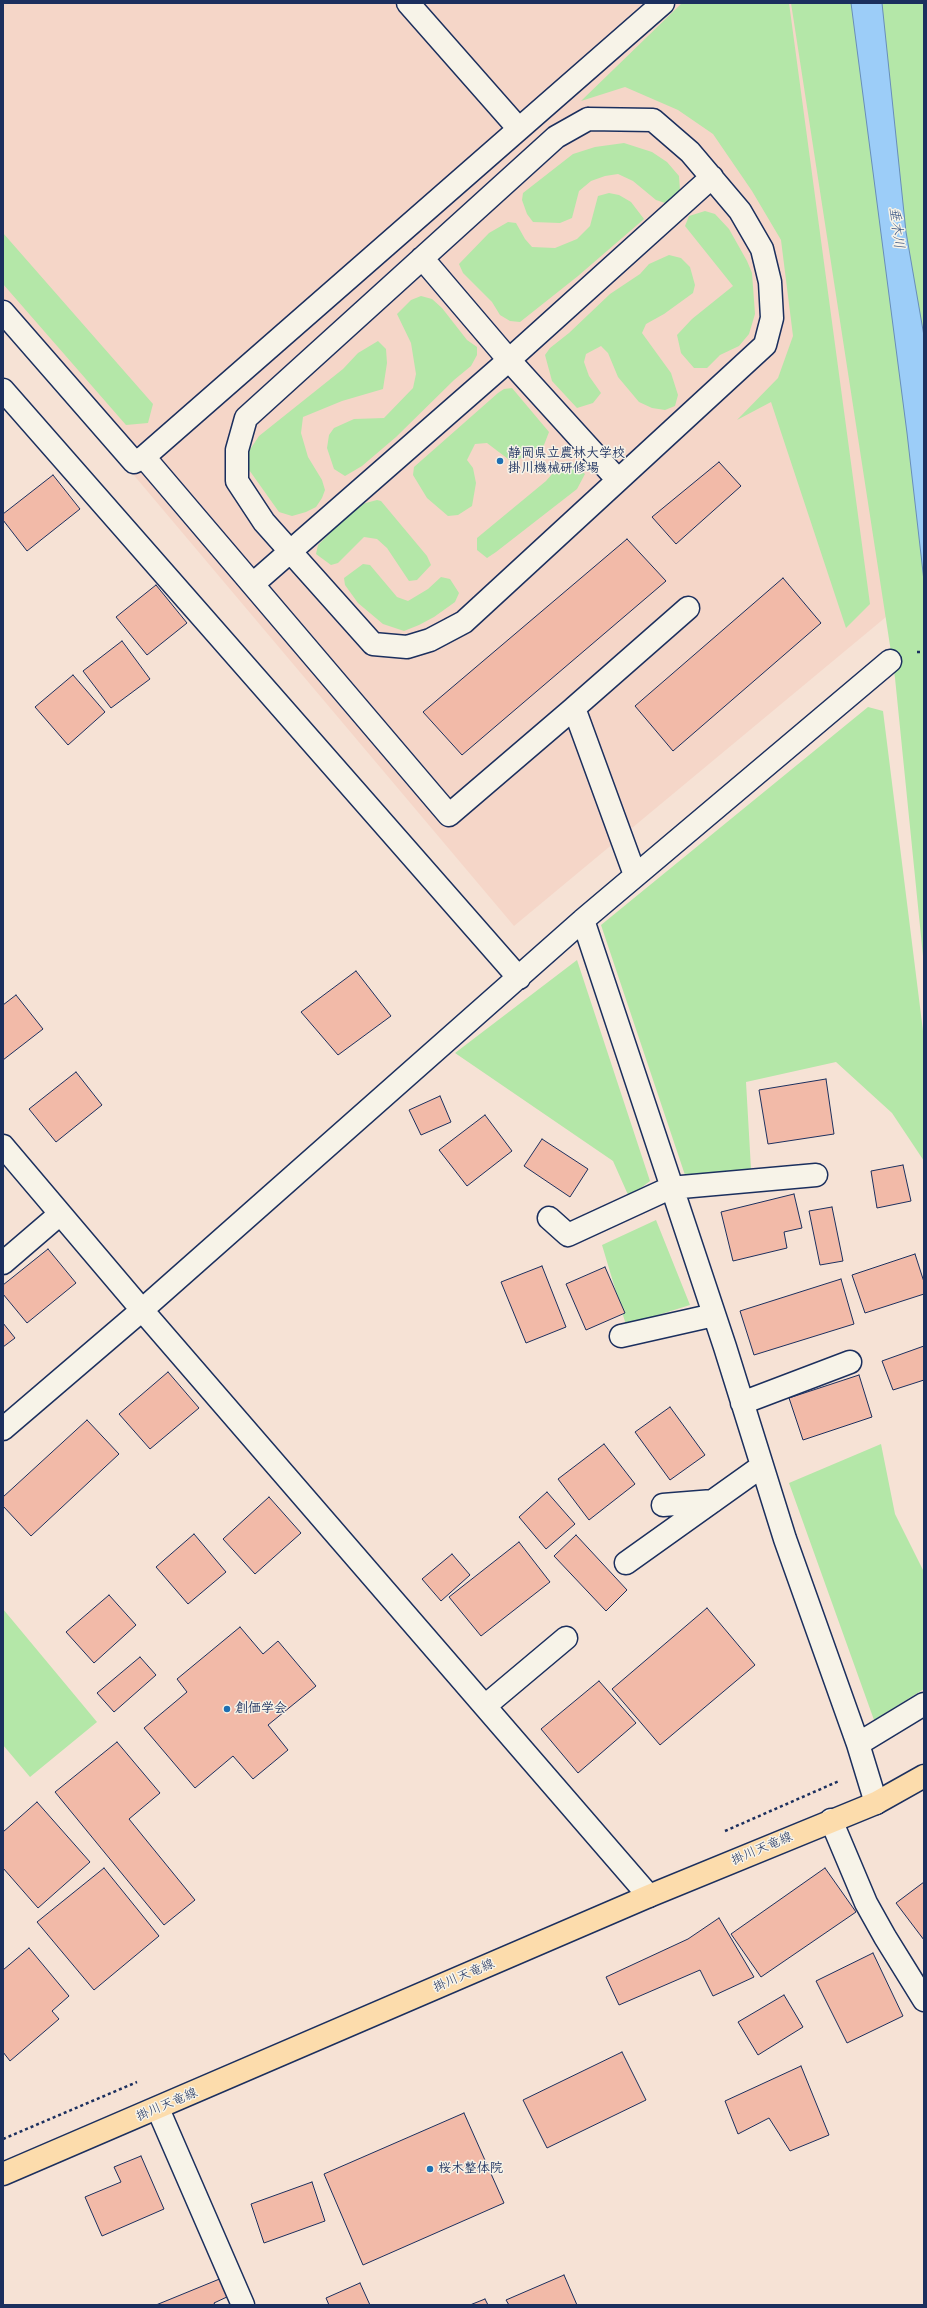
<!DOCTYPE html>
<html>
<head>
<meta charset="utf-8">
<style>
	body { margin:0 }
	#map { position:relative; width:927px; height:2308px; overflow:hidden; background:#f6e2d5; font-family:Itim,sans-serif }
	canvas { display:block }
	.frame { position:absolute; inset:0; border:4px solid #1b2f5e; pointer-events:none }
</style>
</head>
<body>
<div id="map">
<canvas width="927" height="2308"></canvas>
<div class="frame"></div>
</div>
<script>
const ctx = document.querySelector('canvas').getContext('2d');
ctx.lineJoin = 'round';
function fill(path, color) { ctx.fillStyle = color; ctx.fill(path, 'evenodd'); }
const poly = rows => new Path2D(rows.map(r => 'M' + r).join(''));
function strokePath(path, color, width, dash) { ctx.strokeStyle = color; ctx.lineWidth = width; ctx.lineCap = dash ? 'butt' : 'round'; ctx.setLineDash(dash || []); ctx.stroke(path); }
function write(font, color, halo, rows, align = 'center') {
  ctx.font = font + ' Itim,"Klee One",sans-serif'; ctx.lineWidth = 3; ctx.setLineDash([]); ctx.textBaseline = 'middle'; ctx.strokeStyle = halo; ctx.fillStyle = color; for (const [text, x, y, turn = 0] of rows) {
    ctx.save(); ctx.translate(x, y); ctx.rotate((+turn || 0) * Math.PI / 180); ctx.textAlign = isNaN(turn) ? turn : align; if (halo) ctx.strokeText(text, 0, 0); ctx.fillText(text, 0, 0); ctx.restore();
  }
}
const built = poly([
	[3,3,796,3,904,602,514,926,3,320]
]);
const green = poly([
	[682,3,789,3,870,604,846,628,771,402,737,420,778,378,793,336,781,240,752,191,713,134,678,110,625,87,581,101],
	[791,3,924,3,924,966,895,678],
	[624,143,652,152,667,162,679,176,680,191,668,204,656,200,633,181,618,174,605,176,591,181,579,191,572,218,560,223,533,222,527,214,522,200,523,193,573,154,595,147],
	[609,193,619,195,631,202,644,219,578,276,520,322,510,321,500,315,492,302,463,273,459,264,489,233,508,222,516,223,525,239,532,247,555,248,577,239,590,226,598,196],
	[705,211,715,214,729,229,747,261,752,273,755,314,749,334,739,346,720,355,707,368,694,368,681,353,677,335,692,319,733,286,685,226,689,216],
	[3,233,153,404,148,423,126,425,3,284],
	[669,255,681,258,690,267,695,285,693,293,664,314,646,324,642,333,671,373,678,395,675,406,665,410,652,408,639,402,618,377,608,353,601,346,586,354,584,362,589,376,601,393,593,403,577,408,552,381,545,355,550,348,569,333,610,294,640,274,649,264],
	[421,296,432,299,442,308,467,340,477,347,477,355,471,366,454,380,396,437,362,466,345,476,334,469,327,448,329,435,334,428,354,419,384,418,413,388,416,374,411,343,397,314,411,300],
	[378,341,386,349,387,363,383,389,342,401,303,417,301,433,308,457,322,480,325,490,322,498,316,507,306,512,292,516,279,512,247,467,249,451,259,436,343,369,358,353],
	[512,388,549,432,544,445,536,452,512,462,487,443,475,444,467,460,473,468,476,483,472,506,458,515,448,516,427,498,413,475,414,467,498,393,504,389],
	[573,463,585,474,577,489,496,552,487,558,477,550,477,538,546,481,558,467],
	[377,500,381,501,427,556,431,565,417,580,409,581,387,548,377,539,364,537,338,563,331,565,316,554,318,545,330,533,332,527,362,504],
	[363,564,370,565,397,597,408,601,428,589,441,577,450,579,459,593,455,602,434,617,419,625,404,631,383,624,358,603,345,585,344,578],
	[868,707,883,711,924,1039,924,1161,892,1113,836,1062,746,1082,751,1169,687,1181,601,925],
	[577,960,650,1181,629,1197,613,1161,455,1053],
	[656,1220,690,1305,626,1325,602,1245],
	[881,1444,895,1514,924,1572,924,1689,874,1720,789,1483],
	[3,1609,97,1722,30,1777,3,1745]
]);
const water = poly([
	[851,3,882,3,906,232,924,336,924,581,907,433,851,3]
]);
const building = poly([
	[719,462,741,486,676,544,652,517,719,462],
	[53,475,80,509,27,551,3,520,3,514,53,475],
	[627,539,666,581,462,755,423,712,627,539],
	[783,578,821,623,673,751,635,706,783,578],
	[156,585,187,623,147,655,116,617,156,585],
	[122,641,150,679,111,708,83,671,122,641],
	[73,675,105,712,68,745,35,707,73,675],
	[356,971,391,1016,338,1055,301,1012,356,971],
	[16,995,43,1029,3,1060,3,1005,16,995],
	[76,1072,102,1105,56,1142,29,1109,76,1072],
	[826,1079,834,1134,768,1144,759,1090,826,1079],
	[440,1096,451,1122,421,1135,409,1110,440,1096],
	[485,1115,512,1151,467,1186,439,1150,485,1115],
	[542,1139,588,1169,570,1197,524,1166,542,1139],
	[903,1165,911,1201,877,1208,871,1171,903,1165],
	[794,1194,802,1228,784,1232,787,1248,733,1261,721,1212,794,1194],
	[832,1207,843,1261,820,1265,809,1211,832,1207],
	[48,1249,76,1283,27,1323,3,1294,3,1285,48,1249],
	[915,1254,924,1282,924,1294,865,1313,852,1275,915,1254],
	[542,1266,566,1327,526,1343,501,1282,542,1266],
	[605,1267,625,1313,586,1330,566,1284,605,1267],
	[841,1279,854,1324,754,1355,740,1311,841,1279],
	[3,1323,15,1338,3,1347,3,1323],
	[924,1346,924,1380,893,1390,882,1361,924,1346],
	[168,1372,199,1408,150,1449,119,1414,168,1372],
	[859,1375,872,1417,803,1440,789,1398,859,1375],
	[670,1407,705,1455,670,1480,635,1432,670,1407],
	[87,1420,119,1454,31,1536,3,1506,3,1497,87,1420],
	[604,1444,635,1484,589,1520,558,1479,604,1444],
	[547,1492,575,1524,546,1549,519,1517,547,1492],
	[269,1497,301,1533,255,1574,223,1539,269,1497],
	[194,1534,226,1572,188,1604,156,1567,194,1534],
	[576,1535,627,1590,606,1611,554,1556,576,1535],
	[519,1542,550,1582,481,1636,449,1597,519,1542],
	[452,1554,470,1575,441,1601,422,1579,452,1554],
	[109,1595,136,1625,94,1663,66,1632,109,1595],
	[707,1608,755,1665,660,1745,612,1689,707,1608],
	[240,1627,263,1654,278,1641,316,1686,268,1725,288,1750,253,1779,233,1756,195,1788,144,1728,187,1692,177,1679,240,1627],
	[140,1657,156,1675,114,1712,97,1693,140,1657],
	[599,1681,636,1723,578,1773,541,1729,599,1681],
	[117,1742,160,1793,129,1819,195,1900,164,1925,55,1792,117,1742],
	[37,1802,90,1862,38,1908,3,1868,3,1832,37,1802],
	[104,1868,159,1936,94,1990,37,1922,104,1868],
	[825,1868,856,1912,761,1977,731,1934,825,1868],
	[924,1882,924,1940,896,1903,924,1882],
	[719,1918,754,1977,713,1996,700,1970,619,2005,606,1977,688,1939,719,1918],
	[29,1948,69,1996,52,2011,59,2019,10,2061,3,2052,3,1970,29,1948],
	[873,1953,903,2016,847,2043,816,1981,873,1953],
	[784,1995,803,2027,758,2055,738,2022,784,1995],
	[622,2052,646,2100,547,2148,523,2100,622,2052],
	[801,2066,829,2135,790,2151,769,2118,738,2134,725,2101,801,2066],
	[464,2113,504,2203,363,2265,324,2174,464,2113],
	[141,2156,164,2209,102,2236,85,2197,121,2182,114,2167,141,2156],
	[312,2182,325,2221,264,2243,251,2204,312,2182],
	[564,2275,577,2305,509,2305,506,2300,564,2275],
	[222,2278,229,2296,214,2303,215,2305,156,2305,222,2278],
	[360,2283,370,2305,329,2305,326,2298,360,2283],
	[485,2299,488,2305,470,2305,485,2299]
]);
const path = poly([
	[917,652,924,652],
	[725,1831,839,1781],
	[3,2139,137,2082]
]);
const minor = poly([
	[408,3,519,129],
	[588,119,653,120,690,152,740,211,762,249,770,282,772,318,765,345,464,622,430,640,407,647,373,644,264,522,237,481,237,450,246,418,556,137,588,119],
	[422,258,509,360,618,480],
	[3,312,134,462,144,457,663,3],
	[3,390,519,978],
	[144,457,449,815,574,708],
	[253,584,509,360,712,177],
	[635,875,574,708,688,608],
	[583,920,725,1347,785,1539,858,1744,876,1803],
	[3,1146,142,1310,649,1896],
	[549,1218,568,1235,670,1188,816,1175],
	[3,1263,60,1214],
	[621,1336,714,1315],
	[742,1403,850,1362],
	[3,1429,142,1310,583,920,890,661],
	[663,1505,713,1501],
	[626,1563,762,1466],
	[485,1706,566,1638],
	[858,1744,924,1704],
	[831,1820,866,1903,885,1937,924,2000],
	[158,2109,243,2305]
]);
const major = poly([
	[3,2174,649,1896,876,1803,924,1776]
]);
const markers = [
	[500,461,4,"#1f6fb2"],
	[227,1709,4,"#1f6fb2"],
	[430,2169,4,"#1f6fb2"]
];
const poiNames = [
	["静岡県立農林大学校",508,454],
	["掛川機械研修場",508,469],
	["創価学会",235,1709],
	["桜木整体院",438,2169]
];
const streetNames = [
	["掛川天竜線",762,1849,-23],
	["掛川天竜線",464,1976,-23],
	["掛川天竜線",167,2105,-23]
];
const waterNames = [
	["垂木川",896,228,83]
];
fill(built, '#f5d6c8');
fill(green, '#b4e7a8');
fill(water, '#9ccdf8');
strokePath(water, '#688eba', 1);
fill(building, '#f2baa8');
strokePath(building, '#1b2f5e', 1);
strokePath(minor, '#1b2f5e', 25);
strokePath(major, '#1b2f5e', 25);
strokePath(path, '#1b2f5e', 2.5, [3, 3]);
strokePath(minor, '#f7f3e8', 22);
strokePath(major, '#fcdcac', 22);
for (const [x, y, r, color] of markers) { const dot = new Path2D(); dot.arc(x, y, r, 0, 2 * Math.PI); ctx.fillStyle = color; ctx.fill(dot); strokePath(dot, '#f7f3e8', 1.5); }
write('bold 13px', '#1b2f5e', '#f7f3e8', poiNames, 'left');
write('13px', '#1b2f5e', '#f7f3e8', streetNames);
write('italic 14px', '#3b5684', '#f7f3e8', waterNames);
</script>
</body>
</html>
